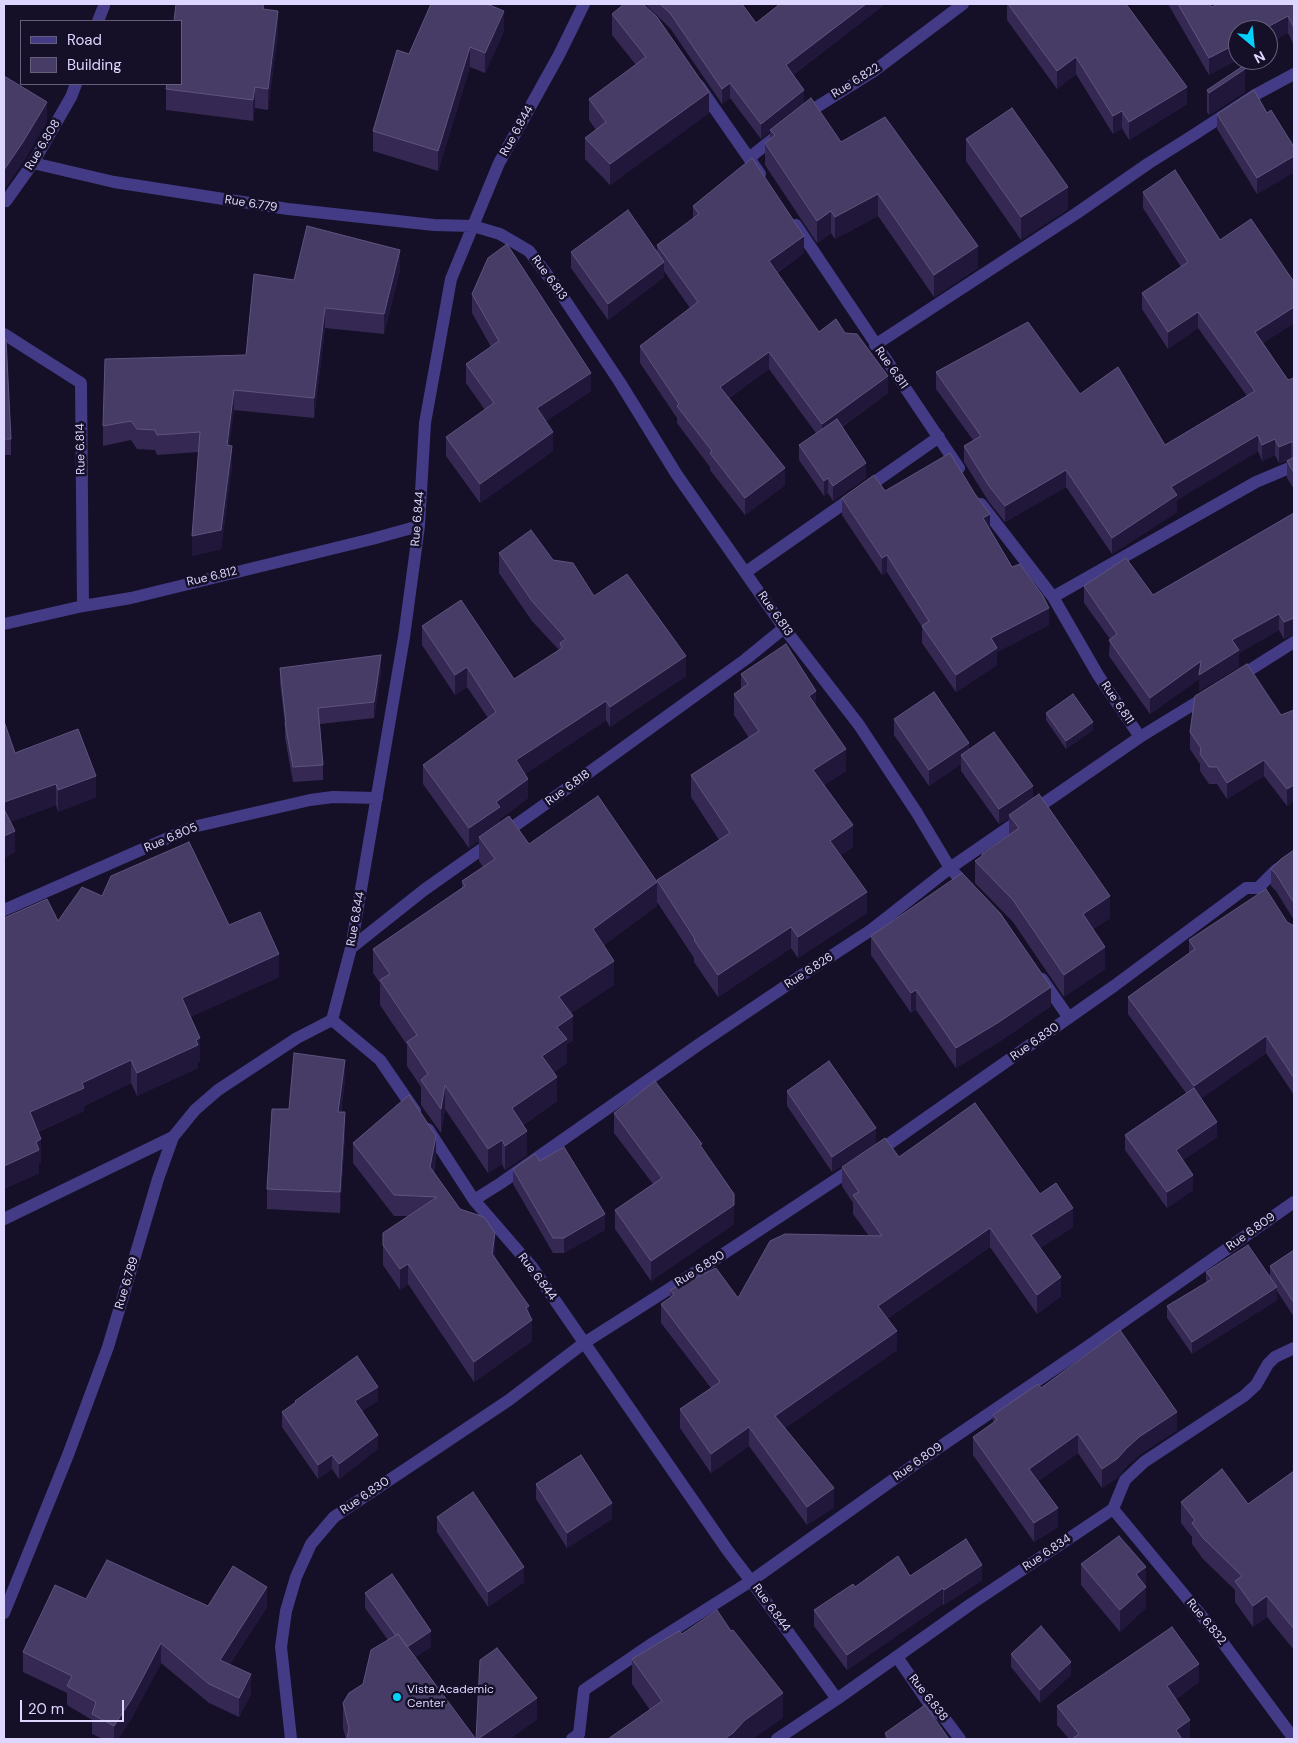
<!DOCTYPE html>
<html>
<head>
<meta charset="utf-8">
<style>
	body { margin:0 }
	#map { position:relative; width:1298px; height:1743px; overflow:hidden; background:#151027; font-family:"DM Sans",sans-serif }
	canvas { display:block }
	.frame { position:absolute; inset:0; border:5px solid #ddd6ff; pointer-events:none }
	.legend { position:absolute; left:20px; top:20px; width:162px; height:65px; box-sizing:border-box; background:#151027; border:1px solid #655f7d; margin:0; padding:6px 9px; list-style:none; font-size:15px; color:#ddd6ff }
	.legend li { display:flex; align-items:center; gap:10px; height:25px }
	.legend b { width:25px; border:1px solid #655f7d }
	.north { position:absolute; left:1228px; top:20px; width:50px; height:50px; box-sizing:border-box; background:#151027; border:1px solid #655f7d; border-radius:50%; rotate:152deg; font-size:14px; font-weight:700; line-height:20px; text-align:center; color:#ddd6ff }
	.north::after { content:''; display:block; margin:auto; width:18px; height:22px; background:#04d1fc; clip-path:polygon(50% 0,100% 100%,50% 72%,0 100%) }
	.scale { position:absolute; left:20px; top:1700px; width:104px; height:22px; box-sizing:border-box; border:2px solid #ddd6ff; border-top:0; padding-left:6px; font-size:15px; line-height:18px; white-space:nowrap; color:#ddd6ff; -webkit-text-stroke:4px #151027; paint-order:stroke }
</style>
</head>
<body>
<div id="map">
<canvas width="1298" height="1743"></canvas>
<div class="frame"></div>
<ul class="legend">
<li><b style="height:6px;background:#433b85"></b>Road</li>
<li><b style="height:14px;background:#473c66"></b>Building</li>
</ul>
<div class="north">N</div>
<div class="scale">20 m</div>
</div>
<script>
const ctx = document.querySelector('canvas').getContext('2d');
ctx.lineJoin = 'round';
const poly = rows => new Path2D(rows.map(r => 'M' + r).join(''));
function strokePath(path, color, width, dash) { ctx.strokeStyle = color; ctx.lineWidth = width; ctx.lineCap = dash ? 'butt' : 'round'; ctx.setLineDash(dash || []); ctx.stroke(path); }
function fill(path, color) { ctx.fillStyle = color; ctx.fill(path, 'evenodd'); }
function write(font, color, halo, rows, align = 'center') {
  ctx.font = font + ' "DM Sans",sans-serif'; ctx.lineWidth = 5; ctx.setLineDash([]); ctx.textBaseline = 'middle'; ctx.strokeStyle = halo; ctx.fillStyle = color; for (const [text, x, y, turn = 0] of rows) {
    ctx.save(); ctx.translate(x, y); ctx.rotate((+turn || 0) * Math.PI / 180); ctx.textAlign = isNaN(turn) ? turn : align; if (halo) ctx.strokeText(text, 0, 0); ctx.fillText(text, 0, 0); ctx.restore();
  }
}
const minor = poly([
	[98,21,104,6],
	[699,86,760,174],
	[804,115,874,71,963,4],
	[749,158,778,135],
	[33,163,114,182,288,209,434,225,473,226,500,234,529,251,555,285,619,381,677,475,784,628,859,725,917,813,950,868,968,888],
	[4,200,6,201,33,163,71,97,76,84],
	[796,225,959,468],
	[4,334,81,383,83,606],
	[875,345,1077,213,1149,163,1192,136,1255,95,1294,74],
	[981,504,1053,597,1098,675,1140,737],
	[746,572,939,437],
	[1053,597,1256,482,1294,466],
	[4,624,83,606,131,598,372,539,419,526],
	[1237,678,1294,642],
	[1258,888,1276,870,1294,857],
	[4,910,193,827,310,800,333,797,377,798],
	[351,948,424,890,537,810,746,659,784,628],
	[1042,979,1069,1018],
	[415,1111,380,1060,332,1020,351,948,404,637,419,526,425,423,451,279,499,163,559,55,584,4],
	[428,1129,474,1200,532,1267,728,1551,751,1581,837,1699],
	[876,1153,1114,986,1246,888,1258,888],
	[474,1200,501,1183,701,1043,799,977,871,930,950,868,1140,737,1207,696],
	[4,1219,173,1137],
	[1113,1509,1215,1632,1294,1739],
	[4,1613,68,1455,108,1347,158,1179,173,1137,195,1110,218,1090,297,1038,332,1020],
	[897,1657,930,1705,945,1719,960,1739],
	[291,1739,281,1647,286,1611,296,1577,311,1544,334,1517,509,1400,584,1343,705,1266,855,1167],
	[572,1739,579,1734,584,1690,653,1643,751,1581,925,1457,1084,1349,1294,1202],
	[777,1739,837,1699,971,1604,1113,1509,1125,1480,1144,1462,1244,1396,1256,1385,1268,1364,1275,1357,1294,1348]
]);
const wall = poly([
	[264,4,264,9,278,32,268,110,255,108,253,121,166,110,166,89],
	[646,4,742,4,756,23,780,4,885,4,793,75,804,103,841,142,978,268,934,297,878,216,835,239,831,233,817,243,765,165,765,143,770,139,770,131,761,139,730,98,722,104,670,28,646,5],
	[1007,4,1126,4,1187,104,1129,140,1122,128,1113,134,1076,74,1057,89,1007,20],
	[1168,4,1209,4,1212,7,1294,4,1294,45,1288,33,1209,75],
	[612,14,709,113,610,185,585,159,585,138,596,130,589,120,589,99,636,65,612,35],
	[504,31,485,73,470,67,438,171,373,151,373,131,409,54],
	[1207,90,1245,92,1209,115,1207,112],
	[1267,113,1294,147,1294,172,1257,194,1217,129,1217,114],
	[966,139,1068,209,1021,240,966,161],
	[1143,192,1220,240,1294,282,1294,323,1263,343,1288,380,1294,378,1294,489,1287,478,1287,461,1292,459,1279,463,1275,455,1262,461,1258,451,1177,500,1177,512,1112,554,1066,487,1005,522,989,502,964,462,964,446,973,440,936,389,936,372,1080,394,1165,445,1247,396,1198,328,1168,349,1142,309,1142,293,1181,267,1143,208],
	[693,206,804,253,777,273,819,332,888,393,842,427,866,478,833,501,828,493,824,496,799,460,799,445,816,433,769,369,729,398,785,485,745,515,710,470,710,467,677,423,677,418,640,363,640,346,690,308,664,271,664,277,608,320,571,268,571,252,657,252,657,245,693,219],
	[400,270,384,334,325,328,314,418,234,410,229,445,232,465,221,549,192,556,198,452,157,455,155,450,137,449,131,440,103,446,103,426,246,355,294,280],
	[472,294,591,391,546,421,553,451,480,503,446,456,446,437,485,410,466,383,466,364,491,347,472,313],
	[4,339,11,439,11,455,4,455],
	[885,491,990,530,1012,567,1049,625,997,652,997,665,956,692,922,643,922,627,887,572,882,575,842,515,842,498],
	[1294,513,1294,634,1284,639,1279,630,1239,653,1239,667,1199,691,1199,679,1150,714,1109,656,1110,639,1084,603,1084,586,1153,595],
	[499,553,553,560,686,676,610,727,606,720,525,774,528,798,500,819,500,822,529,844,657,882,657,880,719,840,691,797,691,775,749,738,734,715,734,694,741,689,741,674,816,707,846,771,824,785,853,847,841,855,867,913,798,958,791,948,718,997,694,962,694,958,657,902,657,906,604,945,614,985,571,1013,573,1040,567,1044,567,1063,554,1072,557,1101,523,1125,527,1155,505,1170,502,1164,488,1173,445,1109,441,1133,421,1105,421,1087,407,1066,407,1045,380,1005,380,983,373,973,373,949,462,888,462,881,483,867,479,861,479,841,469,848,423,784,423,765,488,718,467,687,455,695,422,645,422,626,514,679,559,650,532,621,499,573],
	[1294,635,1294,655,1293,652,1293,636],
	[280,668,381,671,374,718,320,724,323,765,323,780,293,782,285,738,285,725,280,683],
	[1294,710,1294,801,1287,806,1264,776,1227,799,1217,784,1209,784,1200,771,1200,764,1190,749,1190,732,1281,715],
	[1046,713,1093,730,1066,749,1046,720],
	[894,719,969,750,1033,798,1110,918,1093,929,1105,969,1064,997,1013,922,975,883,975,861,982,856,982,854,1009,835,1009,818,999,824,961,771,961,764,929,786,894,735],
	[4,721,15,753,96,797,58,812,56,805,10,822,15,852,4,858],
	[1294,850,1294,920,1276,891,1271,886,1271,869],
	[102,896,229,925,279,977,190,1017,200,1061,198,1062,198,1068,137,1096,131,1083,84,1106,84,1111,38,1132,41,1162,39,1163,39,1173,4,1189,4,918,58,921],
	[1287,922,1294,926,1294,1095,1266,1053,1201,1098,1217,1137,1183,1160,1193,1190,1167,1208,1125,1150,1125,1135,1186,1093,1128,1014,1128,997,1189,953,1189,940],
	[871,936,1051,1006,999,1042,956,1068,916,1010,911,1013,871,955],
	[345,1080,341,1112,345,1133,340,1213,267,1209,267,1189,289,1109],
	[787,1091,876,1144,832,1172,787,1106],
	[614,1113,702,1148,734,1224,651,1281,615,1229,615,1210,653,1184,614,1133],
	[353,1143,436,1156,434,1172,460,1209,495,1253,495,1257,529,1315,532,1341,474,1382,408,1284,400,1290,383,1265,383,1233,408,1216,394,1216,353,1163],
	[899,1157,1040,1194,1073,1227,1040,1248,1061,1296,1037,1314,990,1247,887,1319,897,1350,785,1428,834,1507,807,1525,749,1446,711,1473,680,1428,680,1409,711,1388,661,1323,661,1304,670,1298,670,1290,738,1298,869,1236,853,1214,853,1203,842,1186,842,1167],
	[540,1161,605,1230,564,1253,553,1253,513,1184,513,1169],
	[1294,1250,1294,1317,1277,1291,1277,1300,1192,1354,1167,1318,1167,1306,1206,1283,1206,1272,1270,1277,1270,1266],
	[1041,1388,1177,1430,1139,1455,1127,1466,1117,1478,1102,1488,1078,1453,1038,1481,1058,1527,1034,1542,973,1455,973,1437,993,1423,993,1415],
	[295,1401,378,1401,362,1411,378,1449,339,1479,332,1469,318,1479,282,1427,282,1412,295,1403],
	[1294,1471,1294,1650,1267,1617,1253,1627,1235,1602,1235,1590,1203,1559,1192,1544,1192,1537,1181,1523,1181,1502,1248,1504],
	[536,1484,612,1519,567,1548,536,1499],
	[437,1517,524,1582,488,1607,437,1532],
	[1081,1564,1146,1567,1146,1608,1120,1632,1081,1585],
	[910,1576,982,1580,944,1605,943,1604,847,1670,814,1626,814,1610,855,1587],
	[365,1593,431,1647,415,1657,475,1739,346,1739,343,1728,343,1703,363,1684,388,1640,365,1608],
	[86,1599,208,1606,267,1607,230,1664,251,1694,239,1717,209,1703,161,1663,131,1719,118,1739,103,1739,92,1734,92,1720,67,1705,67,1693,23,1672,23,1652],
	[682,1634,783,1718,650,1710,632,1684,632,1659],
	[1011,1654,1071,1675,1040,1703,1011,1667],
	[1199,1682,1176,1699,1190,1738,1189,1739,1069,1739,1057,1725,1057,1706],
	[885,1733,949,1739,885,1739]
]);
const shadedWall = poly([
	[866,4,885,4,786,80,786,65],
	[278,11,278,32,268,110,268,89],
	[504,11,504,31,485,73,485,53],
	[1288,16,1288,33,1268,44,1268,30,1262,30],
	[1238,43,1238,60,1209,75,1209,58],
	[470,47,470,67,438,171,438,151],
	[1076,57,1076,74,1057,89,1057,71],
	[1245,69,1245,92,1209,115,1209,93],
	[730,83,730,98,722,104,722,89],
	[255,87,255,108,253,121,253,100],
	[1187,87,1187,104,1129,140,1129,122],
	[804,90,804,105,761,139,761,124],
	[709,92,709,113,610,185,610,164],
	[47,102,47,122,23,163,4,190,4,170],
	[1122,111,1122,128,1113,134,1113,116],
	[1294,156,1294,172,1257,194,1257,178],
	[1068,187,1068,209,1021,240,1021,217],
	[878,194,878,216,835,239,835,217],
	[831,211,831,233,817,243,817,221],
	[804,236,804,253,769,278,769,261],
	[978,246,978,268,934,297,934,275],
	[400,250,400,270,384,334,384,314],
	[664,262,664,277,608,320,608,304],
	[1294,307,1294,323,1255,348,1255,332],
	[325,308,325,328,314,418,314,398],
	[1198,312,1198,328,1168,349,1168,332],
	[769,352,769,369,720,404,720,387],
	[591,373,591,391,537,427,537,408],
	[888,376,888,393,822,441,822,424],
	[234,390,234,410,227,465,227,445],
	[553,432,553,451,480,503,480,484],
	[1258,435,1258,451,1177,500,1177,512,1112,554,1112,538,1171,487],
	[1275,439,1275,455,1262,461,1262,445],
	[1291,442,1291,458,1279,463,1279,447],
	[232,446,232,465,221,549,192,556,192,536],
	[866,463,866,478,833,501,833,486],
	[785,468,785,485,745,515,745,498],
	[1066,470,1066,487,1005,522,1005,506],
	[828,478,828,493,824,496,824,481],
	[990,514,990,531,983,518],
	[887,555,887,572,882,575,882,558],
	[1049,608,1049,625,997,652,997,665,956,692,956,675,991,638],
	[1279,614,1279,630,1239,653,1239,667,1199,691,1199,679,1150,714,1150,698,1232,640],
	[1293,617,1293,634,1284,639,1284,622],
	[381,655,381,671,374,718,374,702],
	[686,656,686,676,610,727,610,707],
	[467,667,467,687,455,695,455,675],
	[816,691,816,713,809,696],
	[606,701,606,720,516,780,516,760],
	[1093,722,1093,730,1066,749,1066,741],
	[969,743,969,759,961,755,961,764,929,786,929,770],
	[846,749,846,771,813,792,813,770],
	[1264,760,1264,776,1227,799,1227,783],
	[96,776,96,797,58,812,58,790],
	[528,779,528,798,500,819,500,826,479,837,479,841,469,848,469,828,496,802],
	[56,784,56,805,4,824,4,802],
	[1294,785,1294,801,1287,806,1287,789],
	[1033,786,1033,801,1009,815,1009,818,999,824,999,809],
	[853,825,853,847,830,862,830,841],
	[15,831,15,852,4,858,4,836],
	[657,882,657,906,593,953,593,929],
	[867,892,867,913,798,958,798,937],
	[1110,896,1110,918,1083,936,1083,914],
	[791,927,791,948,718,997,718,975],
	[1105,947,1105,969,1064,997,1064,975],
	[279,954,279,977,182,1021,182,998],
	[614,961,614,985,559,1021,559,997],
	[1051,987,1051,1006,999,1042,956,1068,956,1048],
	[916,990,916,1010,911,1013,911,993],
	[573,1016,573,1040,567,1044,567,1063,542,1080,542,1056,557,1027],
	[1266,1036,1266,1053,1194,1104,1194,1086],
	[200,1038,200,1061,198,1062,198,1068,137,1096,137,1073],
	[131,1060,131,1083,84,1106,84,1111,30,1135,30,1112,82,1083],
	[345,1060,345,1080,338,1132,338,1112],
	[557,1077,557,1101,512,1132,512,1108],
	[445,1085,445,1109,441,1133,441,1109],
	[345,1112,345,1133,340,1213,340,1192],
	[1217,1122,1217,1137,1176,1165,1176,1150],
	[876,1128,876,1144,832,1172,832,1157],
	[527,1131,527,1155,505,1170,505,1146],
	[436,1136,436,1156,430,1188,430,1167],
	[41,1139,41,1162,39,1163,39,1173,4,1189,4,1166,36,1142],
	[502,1140,502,1164,488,1173,488,1149],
	[1193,1175,1193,1190,1167,1208,1167,1192],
	[734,1205,734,1224,651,1281,651,1261],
	[1073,1208,1073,1227,1031,1254,1031,1235],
	[605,1214,605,1230,564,1253,564,1238],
	[990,1228,990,1247,878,1325,878,1306],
	[495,1233,495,1253,492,1274,492,1254],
	[408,1264,408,1284,400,1290,400,1269],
	[1061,1277,1061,1296,1037,1314,1037,1295],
	[1277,1287,1277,1300,1192,1354,1192,1342],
	[529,1306,529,1322,532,1320,532,1341,474,1382,474,1362,526,1308],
	[897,1331,897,1350,775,1435,775,1416],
	[378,1387,378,1401,355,1415,355,1401],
	[1177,1412,1177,1430,1139,1455,1127,1466,1117,1478,1102,1488,1102,1469,1139,1437],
	[749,1427,749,1446,711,1473,711,1454],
	[1078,1434,1078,1453,1029,1487,1029,1469],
	[378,1435,378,1449,339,1479,339,1464],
	[332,1455,332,1469,318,1479,318,1465],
	[834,1488,834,1507,807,1525,807,1507],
	[612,1503,612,1519,567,1548,567,1533],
	[1058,1508,1058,1527,1034,1542,1034,1523],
	[982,1565,982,1580,944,1605,944,1590],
	[524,1567,524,1582,488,1607,488,1592],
	[1146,1567,1146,1608,1120,1632,1120,1610,1136,1574],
	[267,1587,267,1607,220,1679,220,1660],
	[943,1588,943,1604,847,1670,847,1655],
	[1267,1596,1267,1617,1253,1627,1253,1606],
	[431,1631,431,1647,405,1664,405,1648],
	[161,1643,161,1663,131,1719,118,1739,114,1739,114,1726],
	[1071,1662,1071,1675,1040,1703,1040,1690],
	[1199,1664,1199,1682,1167,1705,1167,1686],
	[251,1674,251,1694,239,1717,239,1698],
	[783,1693,783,1718,753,1739,724,1739,745,1720],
	[537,1698,537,1720,510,1739,478,1739],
	[1190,1720,1190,1738,1189,1739,1176,1739,1176,1730]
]);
const building = poly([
	[176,4,263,4,263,9,278,11,268,89,255,87,253,100,166,89,167,84,181,84,181,21,174,21,176,4],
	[431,4,487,4,504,11,485,53,470,47,438,151,373,131,397,50,409,54,431,4],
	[624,4,643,4,657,17,709,92,610,164,585,138,606,122,589,99,646,57,612,14,624,4],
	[660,4,742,4,756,23,780,4,866,4,786,65,804,90,761,124,730,83,722,89,670,13,660,4],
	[1008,4,1126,4,1187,87,1129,122,1122,111,1113,116,1076,57,1057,71,1008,4],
	[1178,4,1209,4,1212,7,1218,4,1294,4,1294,28,1288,16,1262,30,1238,30,1238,43,1209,58,1178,4],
	[1243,66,1245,69,1209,93,1207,90,1243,66],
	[4,76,47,102,23,142,4,170,4,76],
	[1254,90,1267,113,1271,110,1294,147,1294,156,1257,178,1217,114,1254,90],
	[811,98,841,142,885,117,978,246,934,275,878,194,835,217,831,211,817,221,765,143,775,135,770,130,811,98],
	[1012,108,1068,187,1021,217,966,139,1012,108],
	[752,158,804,236,769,261,819,332,836,319,845,333,857,334,888,376,822,424,769,352,720,387,785,468,745,498,710,453,712,451,677,406,679,404,640,346,698,302,657,245,699,214,693,206,752,158],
	[1175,170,1220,240,1251,219,1294,282,1294,307,1255,332,1288,380,1294,378,1294,442,1291,442,1279,447,1275,439,1262,445,1258,435,1171,487,1177,495,1112,538,1066,470,1005,506,989,486,964,446,981,436,936,372,1028,322,1080,394,1118,367,1165,445,1255,391,1198,312,1168,332,1142,293,1188,262,1143,192,1175,170],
	[628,210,664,262,608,304,571,252,628,210],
	[307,226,400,250,384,314,325,308,314,398,234,390,227,445,232,446,221,530,192,536,200,432,157,435,155,430,137,429,131,421,103,426,105,359,246,355,254,274,294,280,307,226],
	[507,244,591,373,537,408,553,432,480,484,446,437,494,403,466,364,499,341,472,294,488,258,507,244],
	[4,339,6,339,11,439,4,439,4,339],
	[837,419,866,463,833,486,828,478,824,481,799,445,837,419],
	[950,453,975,494,990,514,983,518,1012,567,1020,564,1043,596,1049,608,991,638,997,648,956,675,922,626,929,621,887,555,882,558,842,498,874,475,885,491,950,453],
	[1294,457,1294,473,1287,461,1294,457],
	[1294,513,1294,618,1284,622,1279,614,1232,640,1239,650,1199,675,1201,661,1150,698,1109,640,1117,634,1084,586,1126,558,1153,595,1294,513],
	[531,530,553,560,573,563,594,596,627,574,686,656,610,707,606,701,516,760,528,779,496,802,500,807,469,828,423,765,496,712,467,667,455,675,422,626,461,600,514,679,562,648,560,643,566,639,532,601,499,553,531,530],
	[786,644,816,691,809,696,846,749,813,770,853,825,830,841,867,892,798,937,791,927,718,975,694,940,695,939,657,880,730,833,691,775,759,731,734,694,748,684,741,674,786,644],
	[381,655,374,702,318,708,323,765,293,767,285,723,286,723,280,668,381,655],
	[1247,664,1281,715,1294,710,1294,785,1287,789,1264,760,1227,783,1217,767,1209,767,1200,754,1201,748,1190,732,1195,696,1247,664],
	[934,692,969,743,929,770,894,719,934,692],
	[1073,694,1093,722,1066,741,1046,713,1073,694],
	[4,721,15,753,78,729,96,776,58,790,56,784,4,802,4,721],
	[994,732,1033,786,999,809,961,755,994,732],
	[1039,794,1110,896,1083,914,1105,947,1064,975,1013,900,975,861,982,856,982,854,1019,828,1009,815,1039,794],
	[598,796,657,882,593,929,614,961,559,997,573,1016,557,1027,567,1039,542,1056,557,1077,512,1108,527,1131,505,1146,502,1140,488,1149,445,1085,441,1109,421,1080,428,1074,407,1042,417,1035,380,980,390,974,373,949,465,886,462,881,495,859,479,837,509,816,529,844,598,796],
	[4,809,15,831,4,836,4,809],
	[189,842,229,925,260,912,279,954,182,998,200,1038,196,1040,198,1045,137,1073,131,1060,82,1083,84,1088,30,1112,41,1139,36,1142,39,1150,4,1166,4,918,47,899,58,921,82,887,102,896,111,876,189,842],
	[1294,850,1294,903,1276,874,1271,869,1281,859,1294,850],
	[962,873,1000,913,1051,987,999,1022,956,1048,916,990,911,993,871,936,962,873],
	[1266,889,1287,922,1294,926,1294,1078,1266,1036,1194,1086,1128,997,1195,949,1189,940,1266,889],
	[294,1053,345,1060,338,1112,345,1112,340,1192,267,1189,272,1109,289,1109,294,1053],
	[829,1061,876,1128,832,1157,787,1091,829,1061],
	[655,1081,702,1144,700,1145,734,1194,734,1205,651,1261,615,1210,662,1178,614,1113,655,1081],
	[1194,1088,1217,1122,1176,1150,1193,1175,1167,1192,1125,1135,1194,1088],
	[409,1095,436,1136,430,1167,460,1209,484,1217,495,1233,492,1254,529,1306,526,1308,532,1320,474,1362,408,1264,400,1269,383,1245,383,1233,437,1197,394,1195,353,1143,409,1095],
	[975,1103,1040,1194,1056,1183,1073,1208,1031,1235,1061,1277,1037,1295,990,1228,878,1306,897,1331,775,1416,834,1488,807,1507,749,1427,711,1454,680,1409,720,1382,661,1304,674,1295,670,1290,716,1268,738,1298,770,1241,785,1234,882,1236,853,1195,859,1192,842,1167,885,1138,899,1157,975,1103],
	[564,1147,605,1214,564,1238,553,1238,513,1169,535,1154,540,1161,564,1147],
	[1248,1245,1277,1287,1192,1342,1167,1306,1212,1279,1206,1272,1248,1245],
	[1294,1250,1294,1303,1270,1266,1294,1250],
	[1120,1330,1177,1412,1139,1437,1127,1448,1117,1459,1102,1469,1078,1434,1029,1469,1058,1508,1034,1523,973,1437,997,1420,993,1415,1038,1384,1041,1388,1120,1330],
	[357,1356,378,1387,355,1401,378,1435,339,1464,332,1455,318,1465,282,1412,296,1402,295,1401,357,1356],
	[581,1455,612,1503,567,1533,536,1484,581,1455],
	[1222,1469,1248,1504,1294,1471,1294,1629,1267,1596,1253,1606,1235,1581,1242,1576,1203,1538,1192,1523,1195,1520,1181,1502,1222,1469],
	[473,1492,524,1567,488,1592,437,1517,473,1492],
	[1119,1536,1146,1567,1136,1574,1146,1587,1120,1610,1081,1564,1119,1536],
	[966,1539,982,1565,944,1590,943,1588,847,1655,814,1610,853,1584,855,1587,898,1556,910,1576,966,1539],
	[107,1560,208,1606,233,1566,267,1587,220,1660,251,1674,239,1698,209,1684,161,1643,131,1700,114,1726,92,1714,96,1702,67,1686,72,1676,23,1652,55,1585,86,1599,107,1560],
	[392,1574,431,1631,407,1647,398,1634,396,1636,365,1593,392,1574],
	[717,1610,731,1631,733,1630,783,1693,745,1720,733,1733,724,1739,608,1739,662,1701,632,1659,679,1631,682,1634,717,1610],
	[1041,1626,1071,1662,1040,1690,1011,1654,1041,1626],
	[1172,1627,1199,1664,1167,1686,1190,1720,1176,1730,1182,1739,1072,1739,1079,1734,1057,1706,1172,1627],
	[398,1634,475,1738,474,1739,347,1739,349,1728,343,1703,349,1693,363,1684,371,1650,398,1634],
	[497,1648,537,1698,478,1739,476,1739,480,1660,497,1648],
	[925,1705,949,1739,889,1739,885,1733,925,1705]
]);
const markers = [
	[397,1697,5,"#04d1fc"]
];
const streetNames = [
	["Rue 6.822",856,81,-32],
	["Rue 6.844",517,131,-61],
	["Rue 6.808",43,145,-59],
	["Rue 6.779",251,204,9],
	["Rue 6.813",549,278,54],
	["Rue 6.811",891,368,55],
	["Rue 6.814",81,449,-91],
	["Rue 6.844",418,519,-85],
	["Rue 6.812",212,577,-13],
	["Rue 6.813",775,614,55],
	["Rue 6.811",1117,703,56],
	["Rue 6.818",568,788,-36],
	["Rue 6.805",171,838,-23],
	["Rue 6.844",356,919,-80],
	["Rue 6.826",809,971,-33],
	["Rue 6.830",1035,1042,-35],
	["Rue 6.809",1251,1232,-35],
	["Rue 6.830",700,1269,-32],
	["Rue 6.844",537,1277,53],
	["Rue 6.789",127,1283,-73],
	["Rue 6.809",918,1462,-35],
	["Rue 6.830",365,1496,-34],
	["Rue 6.834",1047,1553,-34],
	["Rue 6.844",771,1608,54],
	["Rue 6.832",1206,1622,51],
	["Rue 6.838",928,1698,52]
];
const poiNames = [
	["Vista Academic",407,1690],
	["Center",407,1704]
];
strokePath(minor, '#433b85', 12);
fill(wall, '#352954');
fill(shadedWall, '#20173a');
fill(building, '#473c66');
strokePath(building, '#5e547e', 1);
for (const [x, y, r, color] of markers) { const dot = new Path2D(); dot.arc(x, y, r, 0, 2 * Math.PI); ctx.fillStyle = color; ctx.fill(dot); strokePath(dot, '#151027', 2); }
write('12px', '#ddd6ff', '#151027', streetNames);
write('12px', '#ddd6ff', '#151027', poiNames, 'left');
</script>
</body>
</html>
